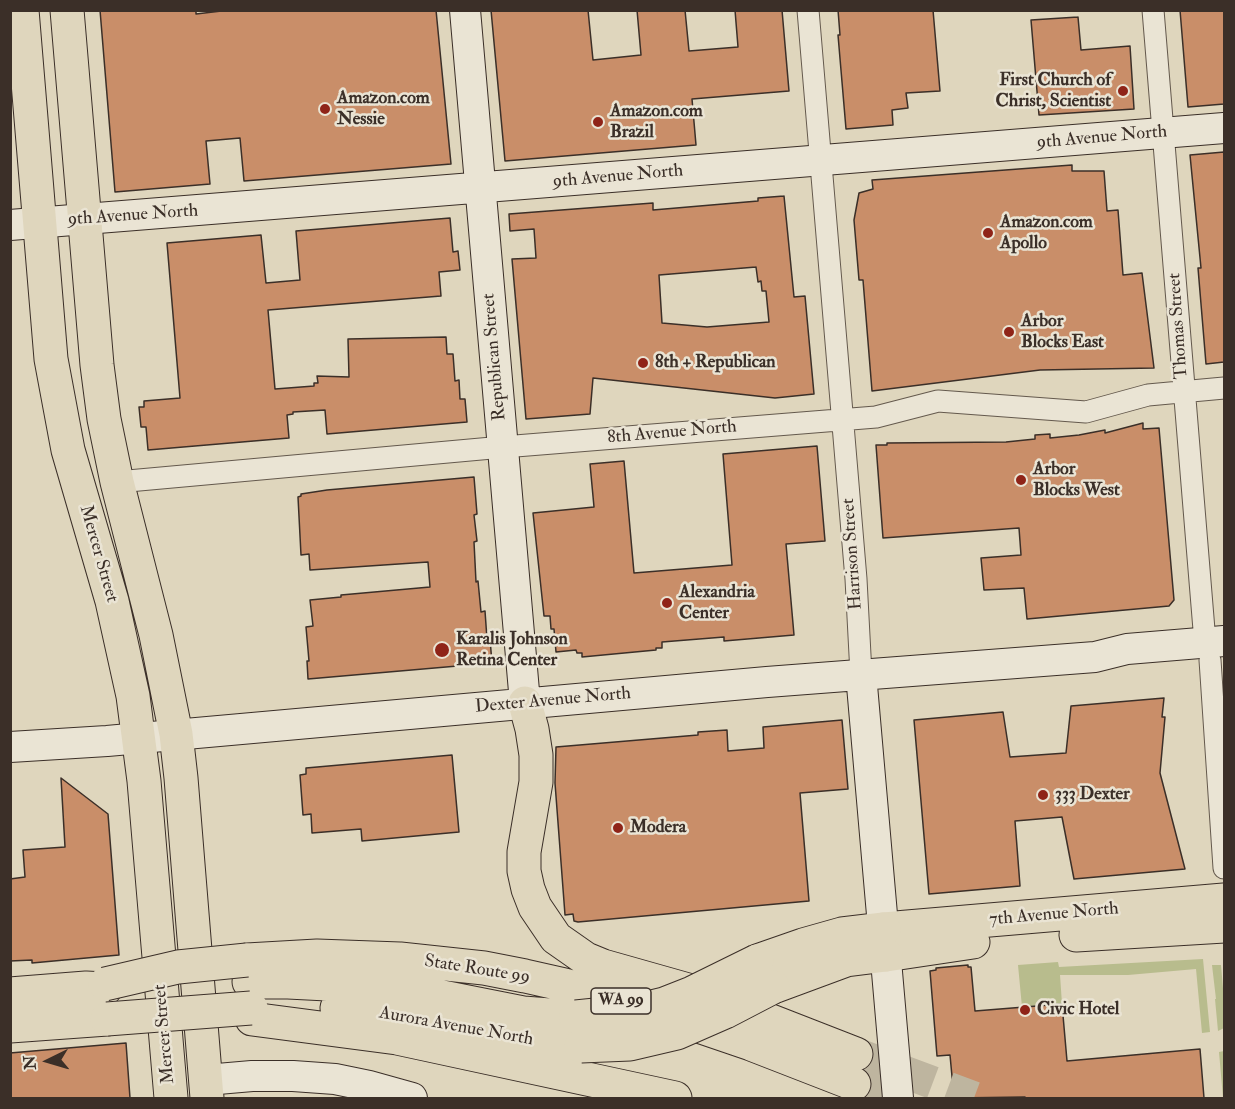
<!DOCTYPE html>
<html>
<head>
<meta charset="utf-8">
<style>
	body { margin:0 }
	#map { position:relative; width:1235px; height:1109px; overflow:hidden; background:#dfd6bd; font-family:"IM FELL Double Pica",serif }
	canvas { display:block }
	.frame { position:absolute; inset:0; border:12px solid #3b2f28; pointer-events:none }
	.north { position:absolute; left:18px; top:1031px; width:60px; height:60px; -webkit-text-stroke:4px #eae4d4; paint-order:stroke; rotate:265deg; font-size:16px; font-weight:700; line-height:24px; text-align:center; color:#3b2f28 }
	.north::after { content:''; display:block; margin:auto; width:21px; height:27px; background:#3b2f28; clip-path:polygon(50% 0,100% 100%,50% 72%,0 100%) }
</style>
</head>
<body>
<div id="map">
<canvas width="1235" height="1109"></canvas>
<div class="frame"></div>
<div class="north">N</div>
</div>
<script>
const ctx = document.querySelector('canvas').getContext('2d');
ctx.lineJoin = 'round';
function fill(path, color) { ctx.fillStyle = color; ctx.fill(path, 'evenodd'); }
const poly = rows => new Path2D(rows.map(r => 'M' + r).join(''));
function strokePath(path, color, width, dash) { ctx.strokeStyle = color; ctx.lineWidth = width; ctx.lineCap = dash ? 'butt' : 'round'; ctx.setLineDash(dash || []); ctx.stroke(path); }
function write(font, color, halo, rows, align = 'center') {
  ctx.font = font + ' "IM FELL Double Pica",serif'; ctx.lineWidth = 5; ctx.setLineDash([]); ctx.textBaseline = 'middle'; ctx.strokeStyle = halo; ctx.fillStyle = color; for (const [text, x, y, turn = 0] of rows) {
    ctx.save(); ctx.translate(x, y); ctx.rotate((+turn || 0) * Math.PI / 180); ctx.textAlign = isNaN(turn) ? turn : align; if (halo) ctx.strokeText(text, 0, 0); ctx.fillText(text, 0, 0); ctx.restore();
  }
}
const green = poly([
	[1203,959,1210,1032,1202,1033,1196,969,1128,975,1060,975,1062,1004,1022,1007,1018,965,1058,962,1059,967],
	[1212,965,1221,965,1224,1000,1224,1028,1218,1031,1215,999,1216,999],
	[1224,1051,1224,1098,1223,1098,1219,1052]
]);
const building = poly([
	[100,10,196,10,196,14,230,10,436,10,451,164,244,181,240,138,206,141,210,184,115,192,100,10],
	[491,10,588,10,593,60,641,55,637,10,685,10,689,51,738,47,735,10,782,10,789,91,692,99,696,145,505,161,491,10],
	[838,10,933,10,940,91,906,93,908,108,892,110,893,125,846,129,838,35,840,35,838,10],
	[1180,10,1224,10,1224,104,1188,107,1180,10],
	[1078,17,1081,50,1130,46,1134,109,1039,115,1031,20,1078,17],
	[1224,152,1224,362,1206,364,1198,268,1201,268,1190,155,1224,152],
	[1072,165,1072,171,1104,171,1107,211,1118,210,1123,275,1142,273,1154,368,1040,370,872,391,863,280,859,280,854,220,859,193,873,189,872,180,1072,165],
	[784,196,794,297,805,296,814,394,775,398,593,378,590,414,526,419,512,259,536,258,534,229,510,231,509,214,653,203,653,210,758,201,758,198,784,196],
	[756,267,758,282,761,281,762,291,766,291,769,322,707,327,662,323,659,275,756,267],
	[450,218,453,252,458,251,460,270,439,272,441,296,268,310,275,389,314,386,314,383,318,383,317,376,349,377,348,339,446,337,447,354,453,354,455,381,459,380,460,399,465,399,467,422,327,434,325,410,293,412,293,414,287,415,289,438,148,450,146,427,141,427,139,407,144,407,144,401,180,398,167,243,261,235,266,283,300,280,296,231,450,218],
	[1143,423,1143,429,1159,428,1174,600,1169,606,1027,619,1024,588,984,590,981,558,1021,555,1019,528,883,538,876,445,887,445,887,443,1006,442,1035,439,1035,435,1050,434,1050,438,1079,435,1105,430,1105,433,1143,423],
	[817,446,825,541,786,544,794,635,724,641,724,637,662,642,662,648,656,648,656,650,582,657,582,653,577,653,576,650,556,652,554,629,551,629,550,616,544,616,533,513,594,507,590,464,624,461,634,573,732,565,723,454,817,446],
	[474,477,477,514,474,515,477,541,474,542,476,582,478,581,481,612,485,611,487,639,490,639,492,663,308,679,307,661,309,661,306,627,313,626,310,600,341,597,341,595,430,587,428,562,310,570,309,554,301,555,298,497,301,496,301,494,327,490,474,477],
	[1164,698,1162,717,1165,717,1160,773,1185,869,1074,879,1062,817,1015,821,1020,886,929,894,914,720,1003,712,1010,757,1066,753,1071,706,1164,698],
	[842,720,848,789,800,793,809,901,578,922,574,921,573,914,565,915,555,783,556,747,698,735,698,732,727,730,728,751,764,748,763,727,842,720],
	[452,755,459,832,362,841,361,829,312,833,311,814,303,815,300,775,306,774,306,768,452,755],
	[61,778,108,814,119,955,32,963,32,960,10,961,10,879,25,877,23,850,65,847,61,778],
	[968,965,968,967,971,967,975,1011,1062,1004,1067,1061,1200,1049,1204,1098,1025,1098,1025,1097,954,1098,950,1055,937,1056,930,971,936,970,936,968,968,965],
	[126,1043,130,1098,10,1098,10,1053,126,1043]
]);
const highwayTunnel = poly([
	[856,1054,974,1098],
	[854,1084,898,1098]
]);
const street = poly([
	[808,10,856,579,861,674],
	[1153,10,1205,642],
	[117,482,503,447,876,417,938,401,1086,412,1148,395,1224,388],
	[1210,660,1224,868]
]);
const secondary = poly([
	[465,10,525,703],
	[10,225,1224,128],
	[861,674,898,1098],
	[10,747,107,741,767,682,1095,657,1127,649,1224,641],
	[206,1080,252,1076,293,1076,335,1079,369,1086,412,1098]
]);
const primary = poly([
	[22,10,51,359,68,450,112,601,133,696,144,781,171,1098],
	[67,10,97,365,104,419,117,482,156,635,176,734,181,778,207,1098],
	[884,929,1224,900],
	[1076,935,1224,926],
	[886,955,973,942]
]);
const highway = poly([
	[525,703,532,729,536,755,536,782,524,852,524,871,528,889,535,907,556,938,586,959,603,966,702,994,856,1054],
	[247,960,317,956,400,959,484,968,525,976,565,985,663,1014,751,1044,854,1084],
	[757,961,803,945,842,934,884,929],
	[249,982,288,982,367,986,422,993,523,1013,576,1017],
	[773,987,846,960,886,955],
	[10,994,86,988,105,989],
	[337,1008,392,1013,522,1040,581,1046],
	[252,1019,397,1038,675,1098],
	[10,1026,107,1019]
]);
const highwayBridge = poly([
	[105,984,178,967,247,960],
	[576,1017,635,1011,664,1004,692,993,757,961],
	[107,1019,251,1008],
	[581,1046,630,1044,677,1033,725,1012,773,987]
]);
const markers = [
	[1123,91,6,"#8f2418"],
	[325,109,6,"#8f2418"],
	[598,122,6,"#8f2418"],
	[988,233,6,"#8f2418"],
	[1009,332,6,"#8f2418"],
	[643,363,6,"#8f2418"],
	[1021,480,6,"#8f2418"],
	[667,603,6,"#8f2418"],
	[442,650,8,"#8f2418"],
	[1043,795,6,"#8f2418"],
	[618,828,6,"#8f2418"],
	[1025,1010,6,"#8f2418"]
];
const shields = [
	[621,1001,60]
];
const shieldNames = [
	["WA 99",621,1001]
];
const poiNames = [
	["First Church of",1111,81,"right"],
	["Christ, Scientist",1111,102,"right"],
	["Amazon.com",337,99],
	["Nessie",337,120],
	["Amazon.com",610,112],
	["Brazil",610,133],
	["Amazon.com",1000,223],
	["Apollo",1000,244],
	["Arbor",1021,322],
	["Blocks East",1021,343],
	["8th + Republican",655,363],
	["Arbor",1033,470],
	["Blocks West",1033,491],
	["Alexandria",679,593],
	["Center",679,614],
	["Karalis Johnson",456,640],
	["Retina Center",456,661],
	["333 Dexter",1055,795],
	["Modera",630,828],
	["Civic Hotel",1037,1010]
];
const streetNames = [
	["9th Avenue North",1102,138,-5],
	["9th Avenue North",618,177,-5],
	["9th Avenue North",133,216,-4],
	["Thomas Street",1179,326,-94],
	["Republican Street",495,357,-95],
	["8th Avenue North",672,433,-5],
	["Mercer Street",98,554,74],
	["Harrison Street",853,554,-94],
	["Dexter Avenue North",553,701,-5],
	["7th Avenue North",1054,915,-5],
	["State Route 99",477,970,9],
	["Aurora Avenue North",456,1027,10],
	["Mercer Street",165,1034,-95]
];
fill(green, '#b8bc8d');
fill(building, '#c98e69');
strokePath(building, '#3b2f28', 1.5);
strokePath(highwayTunnel, '#beb59f', 33, [33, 16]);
strokePath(street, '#64594d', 23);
strokePath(secondary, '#3b2f28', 32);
strokePath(primary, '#3b2f28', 35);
strokePath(highway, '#3b2f28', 35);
strokePath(street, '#eae4d4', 21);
strokePath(secondary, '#eae4d4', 30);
strokePath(primary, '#dfd6bd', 33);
strokePath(highway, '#dfd6bd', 33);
strokePath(highwayBridge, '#3b2f28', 35, []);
strokePath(highwayBridge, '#dfd6bd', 33);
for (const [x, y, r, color] of markers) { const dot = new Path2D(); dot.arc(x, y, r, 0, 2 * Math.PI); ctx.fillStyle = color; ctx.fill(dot); strokePath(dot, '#eae4d4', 2); }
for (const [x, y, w] of shields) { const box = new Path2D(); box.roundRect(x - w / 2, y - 13, w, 26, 4.5); ctx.fillStyle = '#eae4d4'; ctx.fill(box); strokePath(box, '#3b2f28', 1.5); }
write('bold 16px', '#3b2f28', null, shieldNames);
write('bold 18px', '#3b2f28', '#eae4d4', poiNames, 'left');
write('18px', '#3b2f28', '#eae4d4', streetNames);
</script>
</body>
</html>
